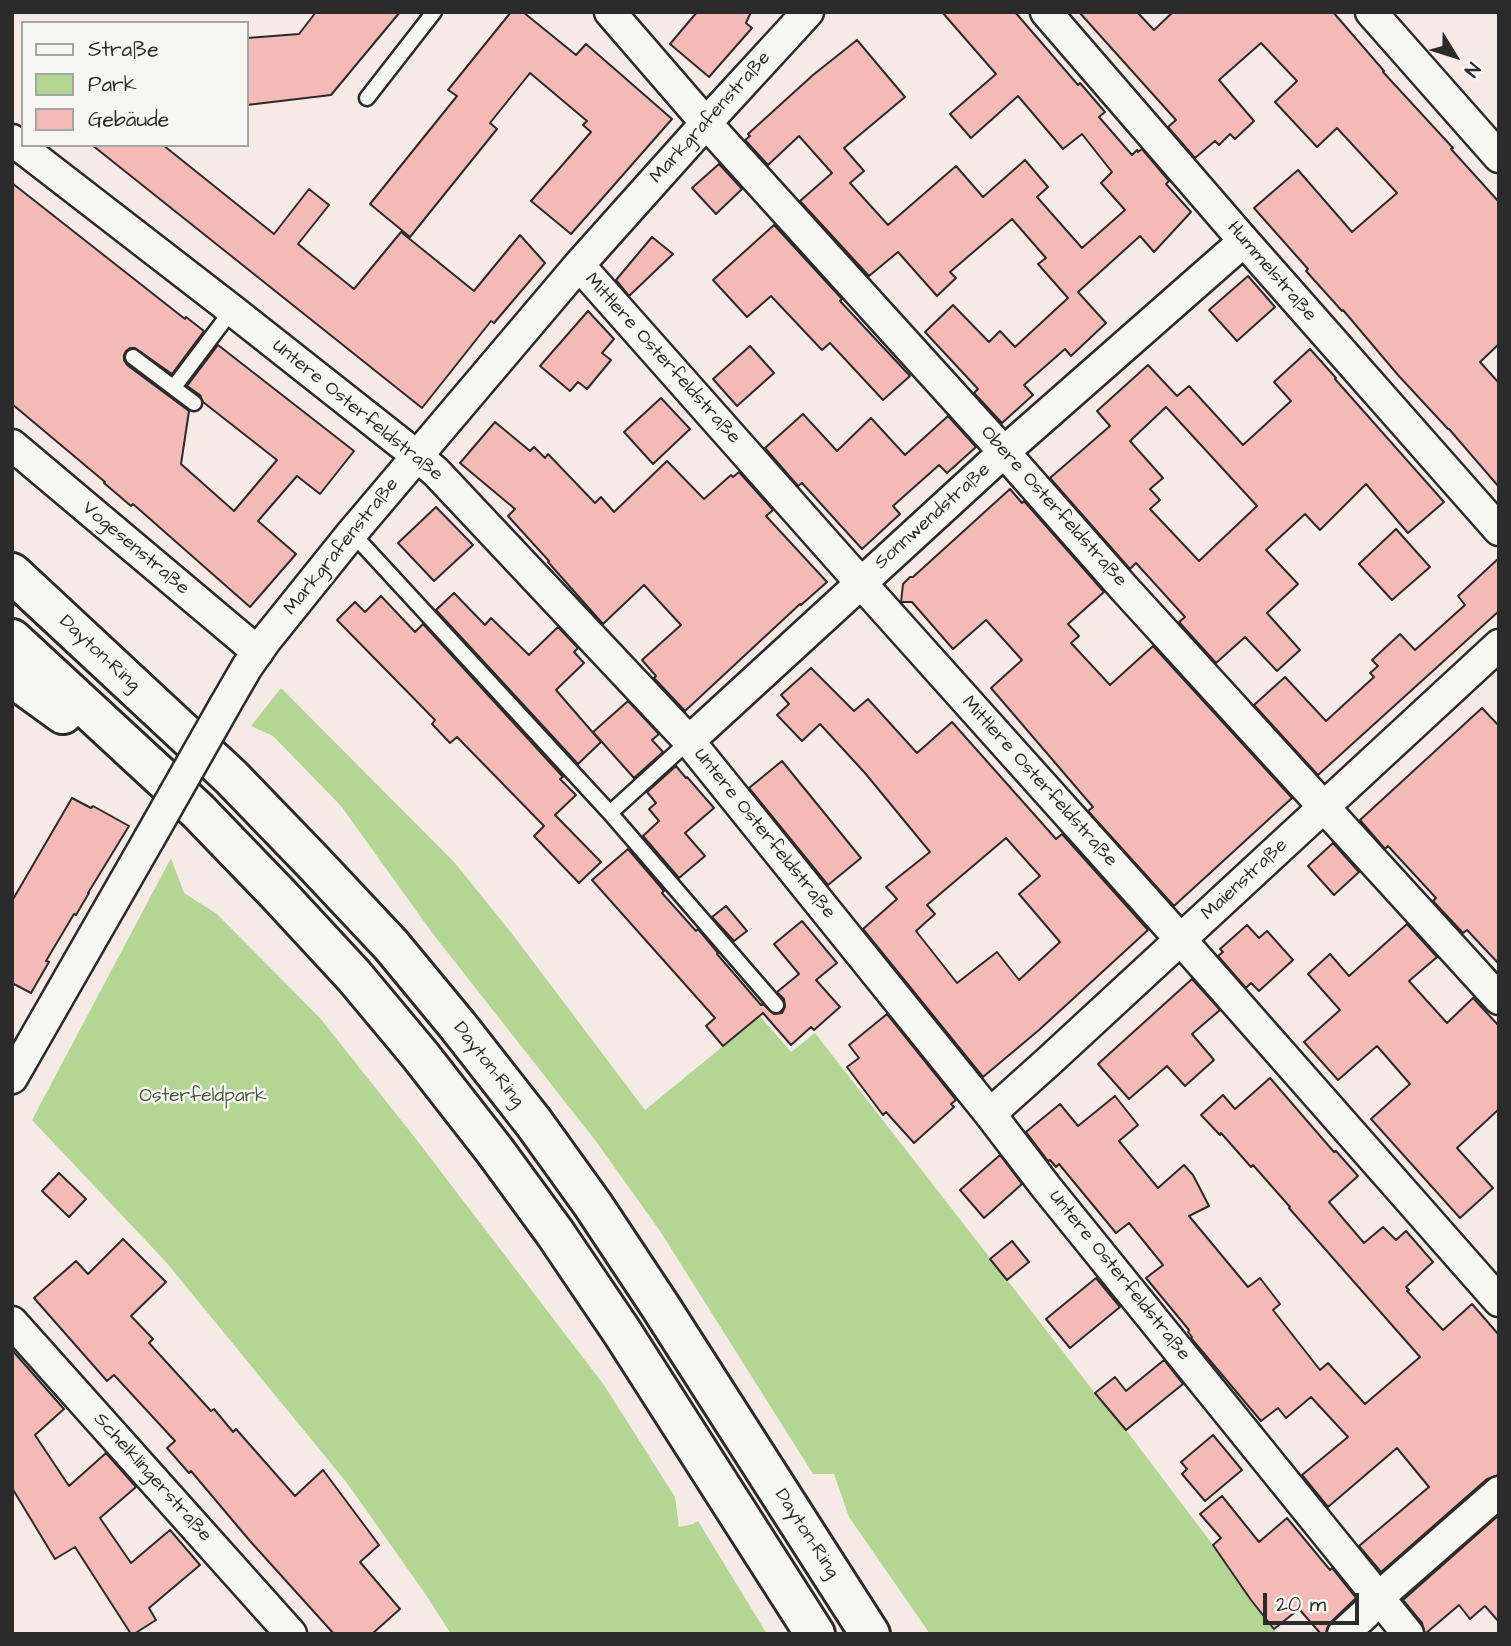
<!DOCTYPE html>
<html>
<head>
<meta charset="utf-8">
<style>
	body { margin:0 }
	#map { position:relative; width:1511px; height:1646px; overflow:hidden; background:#f6eae6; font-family:"Architects Daughter",sans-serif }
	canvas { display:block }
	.frame { position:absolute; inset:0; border:14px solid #2b2b2b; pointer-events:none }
	.legend { position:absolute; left:21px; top:21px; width:228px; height:126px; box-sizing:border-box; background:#f6f6f2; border:2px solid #a5a5a2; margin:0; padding:9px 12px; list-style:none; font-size:21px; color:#2b2b2b }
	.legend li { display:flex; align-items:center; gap:14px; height:35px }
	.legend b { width:35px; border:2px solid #a5a5a2 }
	.north { position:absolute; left:1420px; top:21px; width:70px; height:70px; -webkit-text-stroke:5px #f6f6f2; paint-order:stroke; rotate:128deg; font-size:19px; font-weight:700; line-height:28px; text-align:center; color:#2b2b2b }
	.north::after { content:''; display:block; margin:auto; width:24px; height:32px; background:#2b2b2b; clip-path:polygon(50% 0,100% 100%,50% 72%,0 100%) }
	.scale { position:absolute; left:1263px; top:1593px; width:96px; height:32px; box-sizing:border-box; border:4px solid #2b2b2b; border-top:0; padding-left:9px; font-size:21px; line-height:24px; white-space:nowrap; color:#2b2b2b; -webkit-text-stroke:5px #f6f6f2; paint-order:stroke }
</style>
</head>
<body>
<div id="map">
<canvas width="1511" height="1646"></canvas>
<div class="frame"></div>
<ul class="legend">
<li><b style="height:9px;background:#f6f6f2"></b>Straße</li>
<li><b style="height:19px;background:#b3d792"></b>Park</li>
<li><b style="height:19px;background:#f5b9b6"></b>Gebäude</li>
</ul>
<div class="north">N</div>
<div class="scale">20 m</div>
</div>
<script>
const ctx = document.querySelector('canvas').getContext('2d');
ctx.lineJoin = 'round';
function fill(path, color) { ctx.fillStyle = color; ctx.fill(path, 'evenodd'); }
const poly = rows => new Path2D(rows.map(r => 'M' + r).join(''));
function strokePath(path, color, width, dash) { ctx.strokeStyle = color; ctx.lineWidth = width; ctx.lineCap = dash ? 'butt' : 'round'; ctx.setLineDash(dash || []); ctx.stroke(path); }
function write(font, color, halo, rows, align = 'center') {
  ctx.font = font + ' "Architects Daughter",sans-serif'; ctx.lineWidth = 5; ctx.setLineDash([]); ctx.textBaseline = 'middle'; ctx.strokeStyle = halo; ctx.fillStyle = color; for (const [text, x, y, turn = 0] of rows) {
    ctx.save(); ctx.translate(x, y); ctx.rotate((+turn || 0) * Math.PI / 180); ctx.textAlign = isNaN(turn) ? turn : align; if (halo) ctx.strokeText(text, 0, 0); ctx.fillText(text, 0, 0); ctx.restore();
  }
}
const green = poly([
	[281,688,455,863,513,935,645,1110,760,1016,791,1052,815,1033,1095,1393,1126,1430,1213,1545,1277,1634,930,1634,849,1517,834,1474,813,1474,660,1231,595,1140,433,934,341,806,273,736,251,726],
	[171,858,184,893,217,914,320,1018,416,1139,604,1385,675,1497,679,1527,693,1524,698,1521,767,1634,451,1634,426,1595,347,1483,166,1262,32,1120]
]);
const building = poly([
	[316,12,400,12,331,95,247,105,247,38,299,34,316,12],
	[511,12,523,12,576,55,586,44,672,119,571,234,531,201,591,132,583,125,587,121,530,73,490,123,497,129,410,237,370,204,457,96,448,90,511,12],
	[697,12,751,12,746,23,752,28,709,77,670,44,697,12],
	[942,12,1015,12,1078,85,1080,83,1105,112,1099,117,1132,155,1137,150,1138,152,1142,149,1169,181,1166,184,1191,212,1154,252,1140,236,1078,292,1106,323,1071,356,1065,349,1024,385,1033,395,1002,423,974,393,978,389,925,332,953,305,989,342,1000,331,1015,347,1068,298,1038,264,1046,258,1012,219,950,272,956,278,937,296,898,252,869,276,800,201,832,173,799,136,768,165,745,140,750,136,748,134,813,75,857,40,905,97,844,148,864,171,850,183,888,225,956,166,983,197,1025,160,1048,187,1037,197,1082,248,1125,210,1101,183,1112,172,1082,134,1063,149,1018,96,971,138,950,114,996,74,942,12],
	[1079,12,1137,12,1154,30,1173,12,1333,12,1384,71,1383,72,1453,148,1451,149,1499,202,1499,344,1480,362,1499,383,1499,487,1449,429,1448,429,1398,375,1343,310,1342,311,1306,271,1308,269,1254,208,1298,170,1352,232,1397,193,1337,128,1317,147,1275,102,1297,81,1261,43,1219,80,1254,121,1235,139,1230,134,1219,145,1215,141,1195,158,1168,127,1176,120,1079,12],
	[92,145,163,145,274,234,309,189,329,205,298,244,354,289,401,232,474,291,520,235,545,263,494,323,491,321,422,408,92,145],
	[719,164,742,189,716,214,692,188,719,164],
	[12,183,185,319,186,317,204,331,172,374,135,348,130,348,126,351,124,355,124,360,127,365,189,411,181,464,234,511,277,460,203,402,200,395,187,386,218,345,354,451,320,494,297,476,258,521,296,554,250,607,133,504,131,506,104,483,105,482,12,404,12,183],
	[774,225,842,299,840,301,910,376,883,400,830,343,822,350,771,296,747,317,713,280,774,225],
	[652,237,673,254,629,296,616,280,652,237],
	[1248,276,1275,307,1237,341,1209,310,1248,276],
	[588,311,614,339,602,353,611,360,587,389,578,382,570,391,540,366,588,311],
	[750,346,774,373,737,406,713,379,750,346],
	[1310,349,1336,378,1335,379,1444,502,1408,533,1366,484,1320,530,1305,514,1266,550,1298,584,1267,613,1300,650,1277,671,1245,637,1216,663,1179,622,1185,617,1136,563,1130,569,1050,478,1110,426,1097,411,1148,365,1177,396,1189,386,1243,445,1291,401,1274,382,1310,349],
	[1166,407,1257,506,1199,561,1150,509,1160,500,1150,489,1163,478,1130,441,1166,407],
	[661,398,690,429,653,464,624,432,661,398],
	[803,414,837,451,871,418,905,455,948,416,976,447,947,473,939,465,893,506,900,514,862,549,802,483,798,486,765,448,803,414],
	[495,422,530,451,534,447,545,458,548,454,595,503,601,497,614,512,667,461,704,499,731,475,733,477,739,472,773,510,766,516,827,582,801,605,800,604,685,711,654,678,656,676,642,660,681,625,644,585,603,624,548,562,549,561,508,516,515,509,460,463,495,422],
	[1010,489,1022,503,1024,501,1104,592,1068,624,1079,636,1071,643,1110,685,1153,646,1292,798,1174,906,1088,811,1093,807,991,688,1022,660,986,620,953,649,912,602,901,602,903,584,910,577,913,577,1010,489],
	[436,507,473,545,434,581,398,543,436,507],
	[1396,529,1430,567,1392,600,1359,564,1396,529],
	[1499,558,1499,611,1318,775,1254,705,1285,677,1326,721,1374,677,1370,673,1378,666,1372,660,1400,634,1415,650,1465,605,1458,596,1499,558],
	[454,593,485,625,491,618,529,655,558,627,578,648,574,652,584,663,556,690,601,742,578,764,436,610,454,593],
	[381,596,415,632,423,624,563,777,560,779,576,795,555,815,601,862,579,883,534,836,544,826,457,737,450,743,432,724,435,720,337,620,355,602,365,612,381,596],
	[811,668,854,711,868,699,917,753,952,722,1056,839,1062,834,1148,930,1039,1030,983,1077,863,929,897,899,886,887,930,852,865,773,820,724,802,741,777,715,789,704,781,695,811,668],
	[1006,838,1040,876,1019,894,1060,942,1019,980,997,952,957,983,916,931,935,914,927,905,1006,838],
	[628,701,659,734,652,740,663,752,634,778,593,732,628,701],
	[1482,708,1499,726,1499,964,1467,930,1463,933,1433,901,1436,898,1388,846,1385,849,1360,820,1482,708],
	[782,761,861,858,828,885,749,788,782,761],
	[676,766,686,778,687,777,714,808,685,833,705,856,679,878,643,836,659,821,649,809,656,803,647,792,676,766],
	[72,798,91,808,93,806,129,826,88,893,89,893,76,915,74,914,46,961,49,962,31,993,12,983,12,901,72,798],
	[1333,843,1359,872,1334,895,1308,866,1333,843],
	[628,849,664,891,662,893,696,931,698,929,718,953,717,954,761,1005,763,1004,774,1014,782,1013,785,1007,784,999,777,992,799,974,774,944,802,921,837,963,816,980,840,1007,814,1030,811,1027,791,1045,763,1013,723,1046,706,1026,715,1018,592,880,628,849],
	[726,906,747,931,734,941,712,917,726,906],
	[1407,924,1437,957,1409,981,1447,1023,1473,998,1499,1026,1499,1109,1457,1148,1493,1188,1460,1218,1371,1119,1410,1084,1377,1046,1338,1080,1304,1042,1340,1010,1308,974,1330,954,1349,976,1407,924],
	[1247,925,1259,938,1267,931,1293,960,1259,991,1251,983,1246,988,1218,956,1223,952,1220,949,1247,925],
	[1192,979,1220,1010,1192,1034,1214,1060,1185,1086,1167,1066,1129,1099,1098,1064,1192,979],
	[887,1014,956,1100,951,1104,954,1107,914,1143,886,1112,883,1115,847,1067,859,1058,849,1045,887,1014],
	[1270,1078,1334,1152,1336,1151,1358,1176,1329,1202,1364,1243,1383,1227,1396,1240,1406,1231,1433,1262,1406,1287,1409,1290,1407,1291,1443,1330,1472,1304,1499,1335,1499,1475,1487,1479,1381,1572,1359,1546,1429,1487,1397,1448,1328,1507,1302,1475,1348,1437,1311,1397,1286,1418,1278,1408,1261,1421,1191,1338,1192,1337,1188,1332,1189,1330,1146,1278,1163,1265,1129,1223,1116,1233,1059,1164,1056,1167,1050,1160,1048,1161,1026,1132,1060,1104,1078,1126,1115,1096,1138,1125,1119,1141,1158,1188,1184,1165,1193,1175,1209,1206,1189,1216,1248,1287,1260,1278,1280,1304,1273,1310,1320,1370,1328,1363,1365,1404,1420,1357,1289,1208,1290,1207,1253,1165,1251,1167,1221,1133,1220,1135,1201,1115,1223,1095,1235,1109,1270,1078],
	[1000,1155,1022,1184,984,1218,960,1190,1000,1155],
	[59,1173,86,1199,69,1217,42,1191,59,1173],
	[123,1239,166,1282,131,1316,153,1339,149,1343,211,1411,214,1409,233,1432,236,1429,295,1496,323,1470,379,1545,360,1562,400,1609,372,1634,334,1634,250,1541,191,1471,189,1473,167,1448,175,1441,114,1375,107,1381,34,1298,76,1261,88,1274,123,1239],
	[1012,1241,1029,1262,1007,1280,990,1259,1012,1241],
	[1096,1278,1120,1307,1070,1348,1046,1319,1096,1278],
	[12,1350,64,1409,35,1435,69,1486,106,1453,136,1487,100,1518,131,1563,170,1530,200,1565,149,1608,156,1620,134,1634,131,1634,75,1547,55,1559,12,1488,12,1350],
	[1164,1360,1183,1384,1126,1430,1095,1393,1115,1377,1126,1391,1164,1360],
	[1213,1435,1242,1470,1205,1501,1182,1474,1187,1469,1181,1462,1213,1435],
	[1222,1496,1259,1542,1287,1518,1330,1570,1332,1568,1356,1598,1331,1622,1327,1628,1326,1634,1321,1634,1299,1609,1274,1629,1251,1600,1213,1545,1221,1538,1200,1514,1222,1496],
	[1499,1515,1499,1622,1485,1606,1470,1619,1459,1605,1425,1634,1422,1623,1403,1600,1499,1515]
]);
const lane = poly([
	[367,98,434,12],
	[133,357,194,403],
	[174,387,232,310],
	[352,533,610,813,776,1005],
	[610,813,689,741]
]);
const street = poly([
	[610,12,706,123,1004,452,1123,587,1499,999],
	[1046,12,1244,241,1499,530],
	[1371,12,1499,157],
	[12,140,232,310,417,456,436,472,689,741,990,1114,1046,1187,1408,1634],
	[579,265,861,583,1181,940,1499,1301],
	[12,445,258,652],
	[225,705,247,667,266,640,352,533,579,265,706,123,808,12],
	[689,741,1004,452,1244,241],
	[12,1078,149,839],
	[990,1114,1048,1062,1499,645],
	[12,1322,291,1634],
	[1343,1634,1365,1614,1379,1597,1499,1492]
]);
const highway = poly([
	[12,573,231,777,313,862,391,945,458,1026,534,1123,593,1205,660,1306,870,1634],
	[12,639,198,811,279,895,354,976,420,1055,495,1151,555,1233,622,1332,815,1634],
	[12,677,63,714]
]);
const streetBridge = poly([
	[149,839,225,705]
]);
const streetNames = [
	["Markgrafenstraße",711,118,-48],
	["Hummelstraße",1271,272,49],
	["Mittlere Osterfeldstraße",662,359,48],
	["Untere Osterfeldstraße",357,411,39],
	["Obere Osterfeldstraße",1053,507,48],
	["Sonnwendstraße",933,517,-42],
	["Markgrafenstraße",342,547,-51],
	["Vogesenstraße",135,549,40],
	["Dayton-Ring",99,654,43],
	["Mittlere Osterfeldstraße",1039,782,48],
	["Untere Osterfeldstraße",764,834,51],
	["Maienstraße",1245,880,-43],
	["Dayton-Ring",488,1065,52],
	["Untere Osterfeldstraße",1119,1276,51],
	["Schelklingerstraße",152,1478,48],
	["Dayton-Ring",806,1534,57]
];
const parkNames = [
	["Osterfeldpark",203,1097]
];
fill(green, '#b3d792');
fill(building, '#f5b9b6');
strokePath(building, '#2b2b2b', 2);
strokePath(lane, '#2b2b2b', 19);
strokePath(street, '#2b2b2b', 35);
strokePath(highway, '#2b2b2b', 44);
strokePath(lane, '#f6f6f2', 14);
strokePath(street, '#f6f6f2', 30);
strokePath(highway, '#f6f6f2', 38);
strokePath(streetBridge, '#2b2b2b', 35, []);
strokePath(streetBridge, '#f6f6f2', 30);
write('19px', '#2b2b2b', '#f6f6f2', streetNames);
write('19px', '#4d5645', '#f6f6f2', parkNames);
</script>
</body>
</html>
